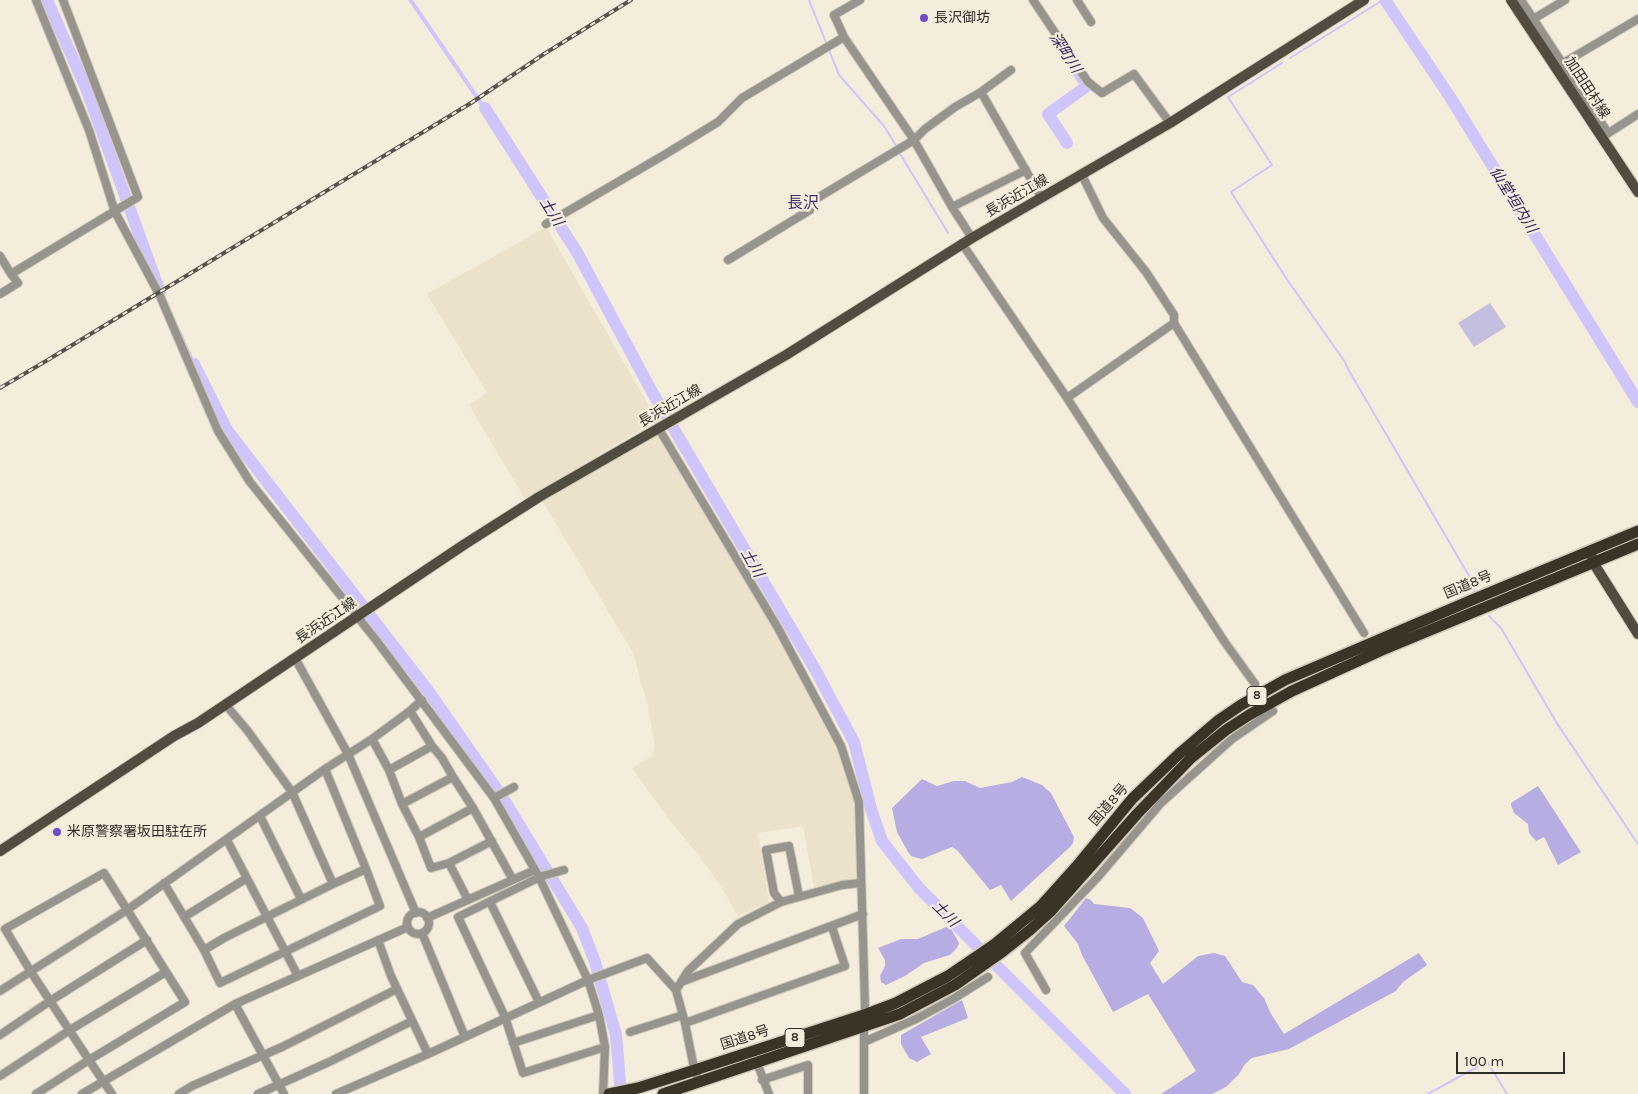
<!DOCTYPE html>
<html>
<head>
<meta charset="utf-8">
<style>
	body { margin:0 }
	#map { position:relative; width:1638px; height:1094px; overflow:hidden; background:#f5eddc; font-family:Karla,sans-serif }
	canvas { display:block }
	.scale { position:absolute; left:1456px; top:1052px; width:109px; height:22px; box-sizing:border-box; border:2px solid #2f2c26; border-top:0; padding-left:6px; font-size:15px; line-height:18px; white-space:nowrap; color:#2f2c26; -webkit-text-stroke:4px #f5eddc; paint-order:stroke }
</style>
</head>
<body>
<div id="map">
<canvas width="1638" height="1094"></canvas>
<div class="scale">100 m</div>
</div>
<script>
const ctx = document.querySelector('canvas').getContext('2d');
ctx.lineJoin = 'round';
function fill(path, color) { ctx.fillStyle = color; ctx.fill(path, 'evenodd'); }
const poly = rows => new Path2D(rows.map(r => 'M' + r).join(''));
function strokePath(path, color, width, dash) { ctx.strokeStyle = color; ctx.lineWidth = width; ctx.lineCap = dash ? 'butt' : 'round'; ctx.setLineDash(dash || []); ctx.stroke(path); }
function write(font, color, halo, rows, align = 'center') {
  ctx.font = font + ' Karla,"Noto Sans JP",sans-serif'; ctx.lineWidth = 4.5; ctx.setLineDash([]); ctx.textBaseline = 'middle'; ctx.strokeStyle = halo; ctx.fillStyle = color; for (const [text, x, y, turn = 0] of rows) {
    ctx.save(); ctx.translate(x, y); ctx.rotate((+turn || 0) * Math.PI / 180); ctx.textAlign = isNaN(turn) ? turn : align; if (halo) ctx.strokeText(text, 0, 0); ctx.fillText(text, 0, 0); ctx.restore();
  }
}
const built = poly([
	[546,227,657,420,525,499,469,405,487,393,427,294],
	[658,433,717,530,799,674,837,746,855,802,857,879,814,887,803,826,758,833,769,902,738,916,722,888,697,853,671,822,632,768,652,756,655,747,647,701,640,681,636,662,633,653,543,502]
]);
const green = poly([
	[1490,303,1506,327,1474,347,1458,323]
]);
const forest = poly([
	[1022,777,1042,785,1051,793,1074,837,1073,843,1070,847,1011,901,1001,885,990,890,957,850,952,847,922,859,917,858,911,856,908,852,897,832,892,808,922,779,937,786,954,781,965,781,980,788,1012,782],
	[1538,786,1581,852,1558,865,1544,837,1536,841,1529,833,1528,824,1514,813,1511,805,1511,803],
	[1086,898,1091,900,1094,904,1130,908,1143,918,1159,951,1150,963,1163,984,1198,956,1214,953,1225,956,1242,982,1253,985,1264,998,1271,1014,1284,1034,1419,953,1427,965,1403,982,1396,991,1289,1049,1252,1058,1245,1064,1239,1074,1226,1087,1212,1094,1161,1094,1196,1071,1148,994,1113,1012,1082,955,1078,944,1064,926],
	[946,927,951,929,959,943,957,948,950,955,924,963,905,976,886,985,881,982,880,976,885,966,885,960,878,948,901,939,918,939],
	[962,1000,968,1018,921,1037,931,1054,917,1062,909,1058,901,1044,901,1035]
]);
const water = poly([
	[408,0,413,0,495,120,492,123],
	[153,279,157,279,202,377,199,379]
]);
const stream = poly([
	[809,0,827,45],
	[829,50,839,75,884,126,897,147],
	[1290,58,1383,0],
	[1282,63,1228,97,1272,165,1231,192,1286,278,1345,362,1348,369,1472,581,1474,591],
	[899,152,948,233],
	[1489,616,1501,628,1558,725,1638,844],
	[1123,1094,1124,1093],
	[1428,1094,1486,1062,1488,1063,1507,1094]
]);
const river = poly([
	[47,0,86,88,160,292],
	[1385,0,1450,97,1638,402],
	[485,108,578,254,651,390,816,671,854,742,871,809,882,841,919,888,1125,1094],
	[1067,143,1048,114,1087,86,1078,72],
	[194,364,227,430,429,692,503,798,582,928,595,962,616,1035,621,1094]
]);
const minor = poly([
	[36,0,89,130,115,212,160,296,218,431,250,482,376,640,494,798,539,877,588,980,599,1015,605,1047,603,1094],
	[860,0,834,15,844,37,914,140,952,207,972,238],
	[1033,0,1088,82,1102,93,1134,74,1170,123],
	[1077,0,1091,22],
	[1521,0,1608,133],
	[1530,21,1565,0],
	[1560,65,1638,19],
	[981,92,1041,197],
	[1604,136,1638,114],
	[1082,175,1103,218,1146,272,1174,315,1174,323,1364,633],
	[952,207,1026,170],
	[546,224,664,155,718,122,742,98,844,37],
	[963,245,1067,398,1224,641,1255,684],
	[0,256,11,274],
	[728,260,810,210,809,203,914,140,925,129,955,107,981,92,1011,70],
	[0,294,18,283,11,274,138,197,63,0],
	[1067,398,1174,323],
	[659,429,778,628,841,746,859,802,865,1008,867,1014],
	[295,658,348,754,416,913],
	[225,704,247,730,292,792,333,884,366,869,325,769],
	[410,711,432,746,442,758,453,777],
	[372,739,389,770,402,804,419,837,431,868,449,863,468,900],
	[389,770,432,746],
	[494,798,514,787],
	[402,804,453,777,473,808,419,837],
	[473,808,513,880],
	[260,816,301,899],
	[227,840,298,976],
	[449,863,492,841],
	[564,870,542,876,458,917,505,1017,523,1073,605,1047],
	[164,883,204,950,220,983,380,906,366,869],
	[490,902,539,1002],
	[781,902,774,893,766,850,789,846,799,896],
	'407 923a11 11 0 1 1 22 0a11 11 0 1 1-22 0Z',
	[184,917,247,878],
	[427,918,535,870],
	[422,933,465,1037],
	[378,940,391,976,428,1054],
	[204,950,224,938,333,884],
	[681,982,863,914],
	[676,990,685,1023,845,966,832,927],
	[1046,990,1025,953,1098,877,1161,803,1232,739,1273,711],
	[0,991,127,910,325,769,372,739,410,711,422,700],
	[235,1004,284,1094],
	[685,1023,693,1063,699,1082],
	[630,1032,683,1015],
	[0,1035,50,1001,147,940],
	[864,1042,916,1019,953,999,988,977],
	[513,1043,599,1015],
	[757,1063,769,1094],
	[0,1076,70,1030,166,972],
	[762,1080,808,1065,808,1094],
	[36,1094,89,1060,185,1002,104,873,5,929,31,972,89,1060,112,1094],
	[82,1094,235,1004,408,927],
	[179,1094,192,1086,282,1047,397,989],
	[258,1094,329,1062,412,1021],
	[336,1094,428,1054,588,980,647,958,676,990,688,971,738,924,781,902,842,885,861,883],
	[864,1094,864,1027]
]);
const major = poly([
	[1511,0,1638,192],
	[1591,555,1596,567,1638,634],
	[0,851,174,736,198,723,465,544,539,497,786,355,972,238,1170,123,1364,0]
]);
const highway = poly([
	[609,1094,638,1088,695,1070,867,1014,896,1003,948,976,995,944,1041,906,1077,866,1132,799,1179,754,1219,720,1241,705,1285,680,1472,600,1638,531],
	[663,1094,900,1014,955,985,1002,952,1030,930,1050,912,1137,814,1191,758,1226,730,1249,715,1292,691,1382,650,1638,544]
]);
const rail = poly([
	[0,388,46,361,471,103,544,54,631,0]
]);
const markers = [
	[924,18,5,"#704bc4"],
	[57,832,5,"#704bc4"]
];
const shields = [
	[1257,696,20],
	[795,1038,20]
];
const shieldNames = [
	["8",1257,696],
	["8",795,1038]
];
const poiNames = [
	["長沢御坊",934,18],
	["米原警察署坂田駐在所",67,832]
];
const streetNames = [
	["加田田村線",1587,88,57],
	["長浜近江線",1017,196,-30],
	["長浜近江線",670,406,-30],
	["国道8号",1468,585,-23],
	["長浜近江線",326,621,-34],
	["国道8号",1109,805,-49],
	["国道8号",745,1038,-18]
];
const waterNames = [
	["深町川",1065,53,57],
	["仙堂垣内川",1513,200,58],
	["土川",551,212,58],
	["土川",752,563,60],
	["土川",945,914,45]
];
const quarterNames = [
	["長沢",803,203]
];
fill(built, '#ece1ca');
fill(green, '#c3bdde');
fill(forest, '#b7ade2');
fill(water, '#cfc5fb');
strokePath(stream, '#cfc5fb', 2);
strokePath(river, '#cfc5fb', 12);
strokePath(minor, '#d1cabb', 10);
strokePath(major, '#d1cabb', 12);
strokePath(highway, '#d1cabb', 14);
strokePath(minor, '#97948d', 8);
strokePath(major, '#524c40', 10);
strokePath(highway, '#3a3426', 11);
strokePath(rail, '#57534b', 4);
strokePath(rail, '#f5eddc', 2, [5.5]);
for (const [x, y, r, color] of markers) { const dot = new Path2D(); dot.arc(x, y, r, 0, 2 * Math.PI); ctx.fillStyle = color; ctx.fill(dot); strokePath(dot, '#f5eddc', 2); }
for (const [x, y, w] of shields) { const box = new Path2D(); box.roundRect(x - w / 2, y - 9.5, w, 19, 4); ctx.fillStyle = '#f5eddc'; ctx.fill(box); strokePath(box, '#2f2c26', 1); }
write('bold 12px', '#2f2c26', null, shieldNames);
write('14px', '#2f2c26', '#f5eddc', poiNames, 'left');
write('14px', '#2f2c26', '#f5eddc', streetNames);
write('italic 15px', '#34225f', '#f5eddc', waterNames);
write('16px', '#40306b', '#f5eddc', quarterNames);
</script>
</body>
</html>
